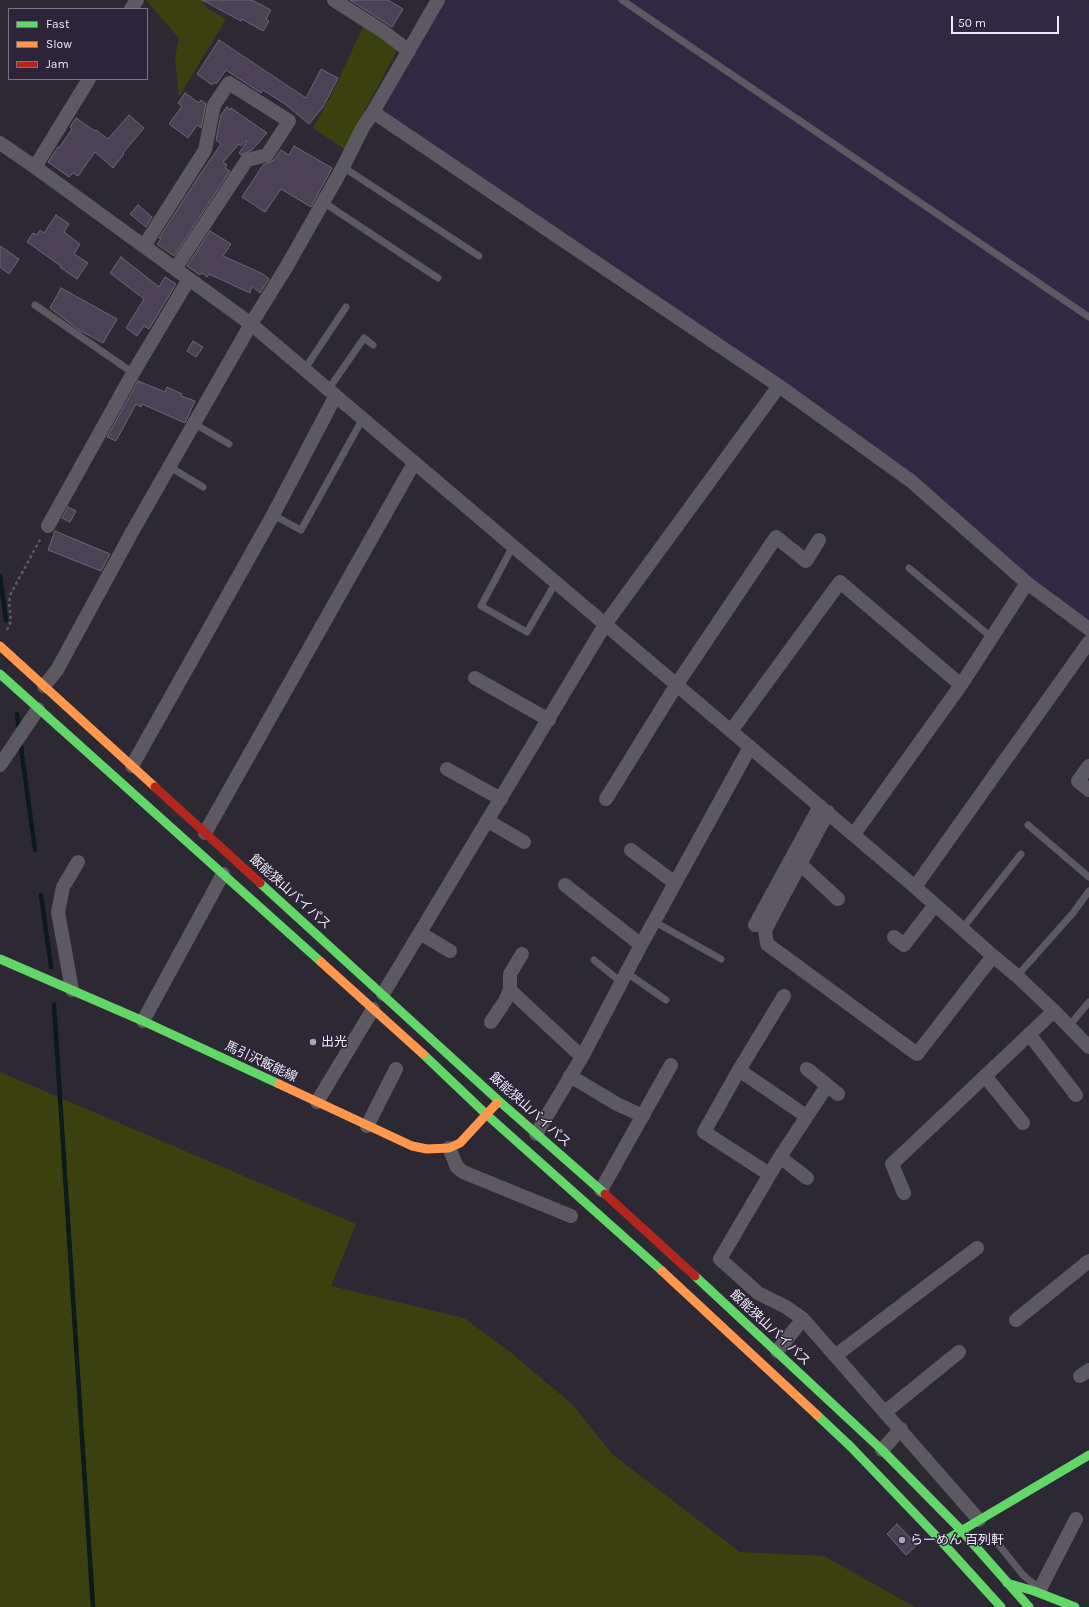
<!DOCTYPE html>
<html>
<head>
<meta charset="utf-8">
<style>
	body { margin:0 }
	#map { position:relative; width:1089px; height:1607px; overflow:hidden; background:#2d2934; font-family:Karla,sans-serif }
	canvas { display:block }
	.legend { position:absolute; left:8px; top:8px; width:140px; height:72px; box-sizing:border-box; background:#2c2439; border:1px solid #7a7385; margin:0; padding:5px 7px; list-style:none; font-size:12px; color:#eee9f7 }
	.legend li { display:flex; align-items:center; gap:8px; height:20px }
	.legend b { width:20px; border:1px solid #7a7385 }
	.scale { position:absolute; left:951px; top:16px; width:108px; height:18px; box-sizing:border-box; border:2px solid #eee9f7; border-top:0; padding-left:5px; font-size:12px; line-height:14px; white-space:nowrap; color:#eee9f7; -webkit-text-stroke:3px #2c2439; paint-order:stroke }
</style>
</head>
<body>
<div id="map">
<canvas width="1089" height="1607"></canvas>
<ul class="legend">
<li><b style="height:5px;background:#63d668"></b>Fast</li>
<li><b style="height:5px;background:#ff974d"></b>Slow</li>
<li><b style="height:5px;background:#b3261e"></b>Jam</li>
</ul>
<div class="scale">50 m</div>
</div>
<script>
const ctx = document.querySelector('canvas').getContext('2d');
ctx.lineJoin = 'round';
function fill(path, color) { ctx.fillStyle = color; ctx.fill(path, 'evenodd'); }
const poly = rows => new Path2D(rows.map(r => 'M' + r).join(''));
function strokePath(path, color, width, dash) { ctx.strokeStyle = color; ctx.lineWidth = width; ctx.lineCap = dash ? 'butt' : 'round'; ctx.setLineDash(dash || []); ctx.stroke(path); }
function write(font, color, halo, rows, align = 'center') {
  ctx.font = font + ' Karla,"Noto Sans JP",sans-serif'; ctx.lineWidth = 3; ctx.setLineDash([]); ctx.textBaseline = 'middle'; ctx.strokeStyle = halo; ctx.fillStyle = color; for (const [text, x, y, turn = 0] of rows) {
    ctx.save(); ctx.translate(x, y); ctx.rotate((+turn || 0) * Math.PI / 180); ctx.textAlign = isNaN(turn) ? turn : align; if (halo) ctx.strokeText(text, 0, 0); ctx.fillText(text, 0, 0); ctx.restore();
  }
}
const built = poly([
	[445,0,1083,0,1089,4,1089,624,1059,605,921,488,382,111]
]);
const green = poly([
	[146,0,201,0,207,8,226,19,179,97,175,58,179,38],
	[363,27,398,49,344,149,313,128,331,96],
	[0,1072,356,1224,331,1286,464,1318,510,1352,572,1404,613,1455,740,1552,824,1556,915,1607,0,1607]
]);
const stream = poly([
	[0,576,6,620],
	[17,714,19,731],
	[20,740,35,850],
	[41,895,51,967],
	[54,1005,93,1607]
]);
const building = poly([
	[202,0,252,0,271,10,266,19,269,21,263,31,242,19,241,21,202,0],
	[350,0,388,0,403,9,392,27,350,0],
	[219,40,306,98,321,69,338,78,323,107,309,124,285,104,263,90,261,93,226,70,216,84,214,82,212,85,197,74,219,40],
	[185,93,199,103,201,100,206,104,201,128,197,125,188,138,169,124,182,106,178,103,185,93],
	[227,107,230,110,231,108,267,133,252,150,241,155,239,153,247,141,246,140,241,146,239,144,223,162,227,165,225,168,230,171,174,256,157,244,161,239,159,238,199,176,221,144,216,140,221,115,227,107],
	[129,115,144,128,123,153,124,154,113,168,95,152,78,176,73,173,69,177,48,162,58,147,59,148,72,129,70,127,76,118,95,131,96,130,108,139,129,115],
	[294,146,332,168,311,207,281,189,265,212,242,197,263,165,274,160,281,150,289,155,294,146],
	[138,205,152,217,146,227,130,214,138,205],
	[56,215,69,224,64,232,80,244,74,254,88,263,77,279,60,267,61,266,27,242,33,233,37,235,40,230,44,233,56,215],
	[210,231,231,244,223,256,263,274,269,279,260,293,252,286,250,293,209,274,207,277,202,273,200,275,187,266,210,231],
	[0,246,19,259,9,274,0,267,0,246],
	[121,257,159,287,165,277,176,284,149,329,144,326,137,336,126,328,144,299,110,273,121,257],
	[61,288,117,319,103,343,79,330,50,308,61,288],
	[193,341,203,347,196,357,187,351,193,341],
	[138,381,165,392,167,387,182,394,181,396,195,401,185,423,142,404,141,407,136,404,116,441,107,437,138,381],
	[68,507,76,511,70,522,62,518,68,507],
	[55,531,110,554,101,571,48,550,55,531],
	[897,1524,917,1545,906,1555,887,1534,897,1524]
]);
const path = poly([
	[7,630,11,621,9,602,11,593,41,538]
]);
const lane = poly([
	[622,0,1089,317],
	[343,167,479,256],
	[323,202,438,278],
	[35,305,133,373],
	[304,370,346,307],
	[328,390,364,338,373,345],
	[195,424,229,444],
	[170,467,203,487],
	[273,515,301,530,362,420],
	[513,546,481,606,527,632,556,582],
	[909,568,991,637],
	[1028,825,1089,877],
	[655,922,721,959],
	[962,929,1021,854],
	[594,960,622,983],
	[627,973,666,1000],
	[1017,976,1073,913,1089,891],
	[1069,1026,1089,1002],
	[999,1545,1023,1575,1035,1585]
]);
const street = poly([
	[334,0,384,32,409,51],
	[131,9,137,0],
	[373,112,779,386,911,481,1027,583,1089,629],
	[0,143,35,167,251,324,915,887,993,956,1017,976,1054,1011,1089,1047],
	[35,167,89,79],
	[144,246,205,150,214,105,229,83,289,121,267,155,247,160,175,269],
	[48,526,133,373,189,279],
	[475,678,549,720],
	[44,686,57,670,132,532,251,324,287,266,343,167,363,127,373,112,438,0],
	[731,731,840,582,961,685],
	[0,765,38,709],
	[132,766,273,515,335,397],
	[1089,766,1078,781,1089,790],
	[447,769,501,799],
	[606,799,677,684,776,537,806,561,819,540],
	[828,812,765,930,767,944,917,1054,993,956],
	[488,821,524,842],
	[205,833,414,463],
	[854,834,961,685,1027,583],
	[631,850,675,883],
	[800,864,838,899],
	[565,885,641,945],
	[915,887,1089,642],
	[755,925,820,806],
	[420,933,450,951],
	[894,937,904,945,935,905],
	[72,990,58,912,63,887,78,862],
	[510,990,582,1057],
	[383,994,606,623,779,386],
	[143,1021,223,874],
	[491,1022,505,1001,510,990,510,974,522,954],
	[1029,1034,1076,1095],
	[807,1069,838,1094],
	[739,1070,806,1116],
	[570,1076,617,1104,643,1116],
	[985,1076,1023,1123],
	[827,1086,780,1157,720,1259,758,1293,786,1307,803,1319,979,1520],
	[317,1102,373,1009],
	[367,1126,396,1069],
	[536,1134,582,1057,641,945,750,747],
	[449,1148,457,1167,463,1172,571,1216],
	[780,1157,807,1178],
	[769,1174,704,1132,739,1070,784,996],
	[601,1190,671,1065],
	[904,1193,892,1164,1054,1011],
	[1016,1320,1089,1261],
	[777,1351,803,1319],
	[835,1356,977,1248],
	[1080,1376,1089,1370],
	[885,1412,959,1352],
	[882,1450,901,1429],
	[1040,1589,1076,1519]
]);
const fast = poly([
	[0,674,321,962],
	[260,883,499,1101,605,1194],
	[0,959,143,1021,279,1084],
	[423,1054,487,1115,662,1271],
	[695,1276,882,1450,961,1530,1029,1607],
	[817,1415,851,1447,942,1542,1001,1607],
	[949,1538,1089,1455],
	[1007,1583,1034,1591,1075,1607]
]);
const slow = poly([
	[0,646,155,787],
	[321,962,423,1054],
	[279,1084,412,1146,427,1149,449,1148,460,1143,497,1103],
	[662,1271,817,1415]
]);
const jam = poly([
	[155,787,260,883],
	[605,1194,695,1276]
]);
const markers = [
	[313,1042,4,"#aaa6b3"],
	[902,1540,4,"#aaa6b3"]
];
const streetNames = [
	["飯能狭山バイパス",290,892,42],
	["馬引沢飯能線",261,1062,25],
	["飯能狭山バイパス",530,1110,42],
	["飯能狭山バイパス",770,1328,43]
];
const poiNames = [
	["出光",321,1042],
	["らーめん 百列軒",910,1540]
];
fill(built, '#312841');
fill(green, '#3b410e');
strokePath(stream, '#0c1a1b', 4.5);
fill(building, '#4b4355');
strokePath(building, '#6b6771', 1);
strokePath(path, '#5d5a63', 2.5, [3, 3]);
strokePath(lane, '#5c5962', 7);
strokePath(street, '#5c5962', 14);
strokePath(fast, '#63d668', 9);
strokePath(slow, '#ff974d', 9);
strokePath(jam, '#b3261e', 9);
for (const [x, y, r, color] of markers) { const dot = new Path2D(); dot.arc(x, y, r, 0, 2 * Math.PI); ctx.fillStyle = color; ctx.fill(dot); strokePath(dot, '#2c2439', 1.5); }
write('13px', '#eee9f7', '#2c2439', streetNames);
write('13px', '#eee9f7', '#2c2439', poiNames, 'left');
</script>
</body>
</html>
